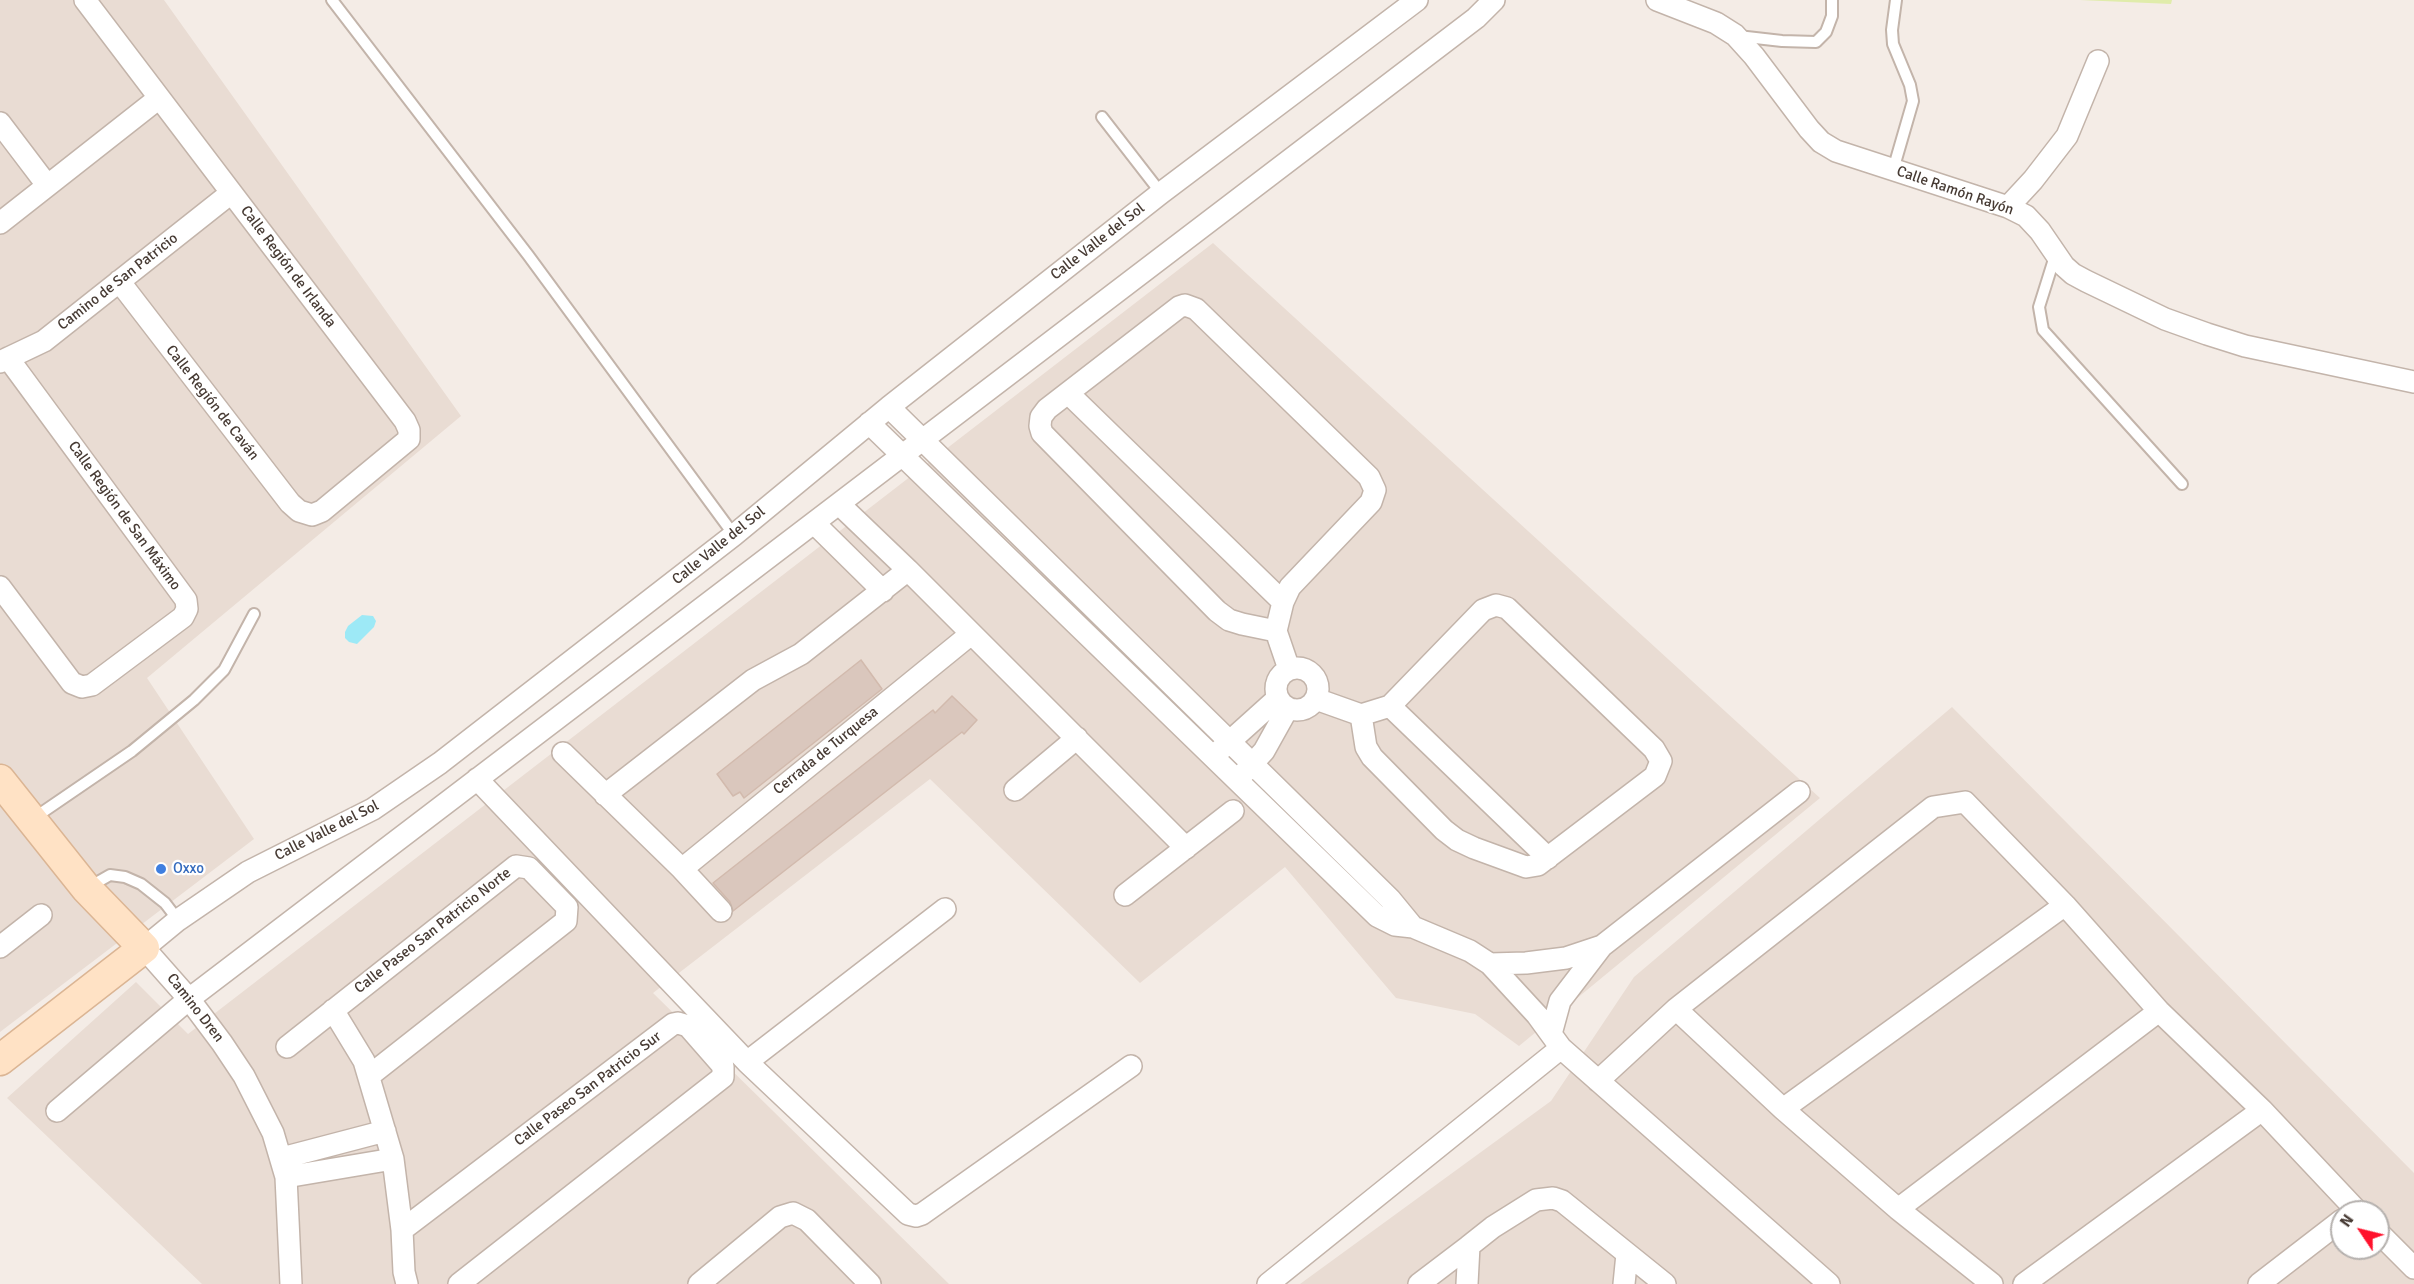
<!DOCTYPE html>
<html>
<head>
<meta charset="utf-8">
<style>
	body { margin:0 }
	#map { position:relative; width:2414px; height:1284px; overflow:hidden; background:#f4ece6; font-family:Signika,sans-serif }
	canvas { display:block }
	.north { position:absolute; left:2330px; top:1200px; width:60px; height:60px; box-sizing:border-box; background:#fff; border:2px solid #b5b1ae; border-radius:50%; rotate:305deg; font-size:16px; font-weight:700; line-height:24px; text-align:center; color:#473b34 }
	.north::after { content:''; display:block; margin:auto; width:21px; height:27px; background:#ff122d; clip-path:polygon(50% 0,100% 100%,50% 72%,0 100%) }
</style>
</head>
<body>
<div id="map">
<canvas width="2414" height="1284"></canvas>
<div class="north">N</div>
</div>
<script>
const ctx = document.querySelector('canvas').getContext('2d');
ctx.lineJoin = 'round';
function fill(path, color) { ctx.fillStyle = color; ctx.fill(path, 'evenodd'); }
const poly = rows => new Path2D(rows.map(r => 'M' + r).join(''));
function strokePath(path, color, width, dash) { ctx.strokeStyle = color; ctx.lineWidth = width; ctx.lineCap = dash ? 'butt' : 'round'; ctx.setLineDash(dash || []); ctx.stroke(path); }
function write(font, color, halo, rows, align = 'center') {
  ctx.font = font + ' Signika,sans-serif'; ctx.lineWidth = 4.5; ctx.setLineDash([]); ctx.textBaseline = 'middle'; ctx.strokeStyle = halo; ctx.fillStyle = color; for (const [text, x, y, turn = 0] of rows) {
    ctx.save(); ctx.translate(x, y); ctx.rotate((+turn || 0) * Math.PI / 180); ctx.textAlign = isNaN(turn) ? turn : align; if (halo) ctx.strokeText(text, 0, 0); ctx.fillText(text, 0, 0); ctx.restore();
  }
}
const residential = poly([
	[0,0,164,0,461,416,147,678,254,839,0,1032],
	[1213,243,1820,798,1519,1046,1475,1014,1396,998,1285,867,1140,983,930,779,653,993,949,1284,202,1284,7,1098,136,982,188,1034],
	[1952,707,2414,1173,2414,1284,1300,1284,1551,1101,1634,977],
	[2342,1212,2378,1212,2378,1248,2342,1248]
]);
const green = poly([
	[2080,0,2172,0,2171,4]
]);
const water = poly([
	[362,615,373,616,376,621,374,627,357,644,349,642,345,638,345,632,348,626]
]);
const building = poly([
	[861,660,882,689,744,798,740,792,733,796,717,774,861,660],
	[952,696,977,720,964,734,962,732,733,911,730,902,713,883,933,710,935,713,952,696]
]);
const lane = poly([
	[332,0,528,255,734,535],
	[1738,36,1782,41,1816,42,1826,32,1832,16,1832,0],
	[1102,117,1161,193],
	[1893,170,1913,101,1910,85,1893,44,1892,30,1896,0],
	[2055,256,2039,307,2043,330,2182,484],
	[34,818,132,751,194,700,224,670,254,614],
	[89,887,110,875,125,877,141,884,165,903,178,920]
]);
const street = poly([
	[85,0,405,421,409,430,409,439,322,511,312,515,299,511,290,503,119,281],
	[1657,0,1716,23,1735,35,1754,56,1809,129,1821,142,1836,151,2008,207,2026,216,2040,231,2064,266,2073,274,2086,281,2165,319,2207,334,2245,346,2414,382],
	[0,123,47,185],
	[2008,207,2033,180,2067,136,2098,61],
	[0,223,159,98],
	[0,362,44,341,231,193],
	[1068,393,1283,602],
	[889,407,1390,899,1413,927],
	[869,423,1377,916,1395,925,1413,927,1470,951,1490,964,1526,963,1566,958,1602,946,1799,792],
	[839,504,908,570,1186,848],
	[815,524,883,591],
	[0,587,72,683,82,687,92,685,183,617,187,609,186,600,8,358],
	[1276,631,1242,624,1229,620,1217,611,1042,433,1040,426,1041,417,1047,409,1179,307,1185,305,1196,309,1369,477,1375,490,1371,502,1290,587,1283,602,1276,631,1289,669],
	'1276 689a21 21 0 1 1 42 0a21 21 0 1 1-42 0Z',
	[1316,699,1361,715,1390,706,1483,610,1496,605,1507,608,1654,749,1661,761,1655,776,1538,865,1526,867,1474,848,1457,840,1444,830,1372,757,1366,747,1361,715],
	[1390,706,1548,858],
	[1218,752,1278,698],
	[563,753,682,869,721,911],
	[1243,774,1264,751,1288,708],
	[477,779,747,1062,908,1214,916,1216,922,1214,1131,1066],
	[1015,790,1077,738],
	[605,795,753,680,801,654,908,570],
	[682,869,971,634],
	[1125,895,1233,811],
	[0,947,41,915],
	[1676,1009,1783,1109,1898,1209,1992,1284],
	[333,1010,364,1061,393,1159,402,1230,404,1272,407,1284],
	[1551,1034,1560,1001,1602,946],
	[287,1047,516,866,529,868,567,907,566,921,369,1076],
	[1561,1048,1829,1284],
	[747,1062,945,909],
	[1598,1081,1676,1009,1933,807,1965,802,2065,905,2159,1011,2262,1110,2358,1212],
	[1783,1109,2065,905],
	[57,1111,189,999,1476,18,1494,0],
	[282,1158,385,1131],
	[286,1177,393,1159],
	[1898,1209,2159,1011],
	[402,1230,673,1024,678,1023,688,1026,723,1066,723,1077,459,1284],
	[2378,1232,2414,1268],
	[291,1284,286,1177,273,1133,244,1076,222,1043,189,999,144,948,178,920,248,872,373,809,440,763,734,535,889,407,1161,193,1417,0],
	[699,1284,780,1217,793,1213,807,1220,870,1284],
	[1268,1284,1561,1048,1537,1015,1490,964],
	[1419,1284,1469,1246],
	[1467,1284,1469,1246,1493,1227,1536,1200,1553,1198,1562,1201,1665,1284],
	[1624,1284,1627,1254],
	[2024,1284,2262,1110],
	[2259,1284,2342,1220]
]);
const secondary = poly([
	[0,780,86,888,144,948,0,1060]
]);
const markers = [
	[161,869,6,"#3f7fe0"]
];
const streetNames = [
	["Calle Ramón Rayón",1955,191,19],
	["Calle Valle del Sol",1098,242,-38],
	["Calle Región de Irlanda",288,267,53],
	["Camino de San Patricio",118,282,-38],
	["Calle Región de Caván",212,403,52],
	["Calle Región de San Máximo",124,516,54],
	["Calle Valle del Sol",719,546,-39],
	["Cerrada de Turquesa",826,751,-39],
	["Calle Valle del Sol",327,831,-27],
	["Calle Paseo San Patricio Norte",433,931,-38],
	["Camino Dren",195,1008,52],
	["Calle Paseo San Patricio Sur",588,1089,-37]
];
const shopNames = [
	["Oxxo",173,869]
];
fill(residential, '#e9dcd3');
fill(green, '#e0ecab');
fill(water, '#9de9f6');
fill(building, '#dac7bd');
strokePath(building, '#d2baad', 1.5);
strokePath(lane, '#c3b4aa', 14);
strokePath(street, '#c3b4aa', 24);
strokePath(secondary, '#dbb594', 33);
strokePath(lane, '#fff', 10);
strokePath(street, '#fff', 21);
strokePath(secondary, '#ffe2c5', 30);
for (const [x, y, r, color] of markers) { const dot = new Path2D(); dot.arc(x, y, r, 0, 2 * Math.PI); ctx.fillStyle = color; ctx.fill(dot); strokePath(dot, '#fff', 2); }
write('15px', '#473b34', '#fff', streetNames);
write('15px', '#366cbe', '#fff', shopNames, 'left');
</script>
</body>
</html>
